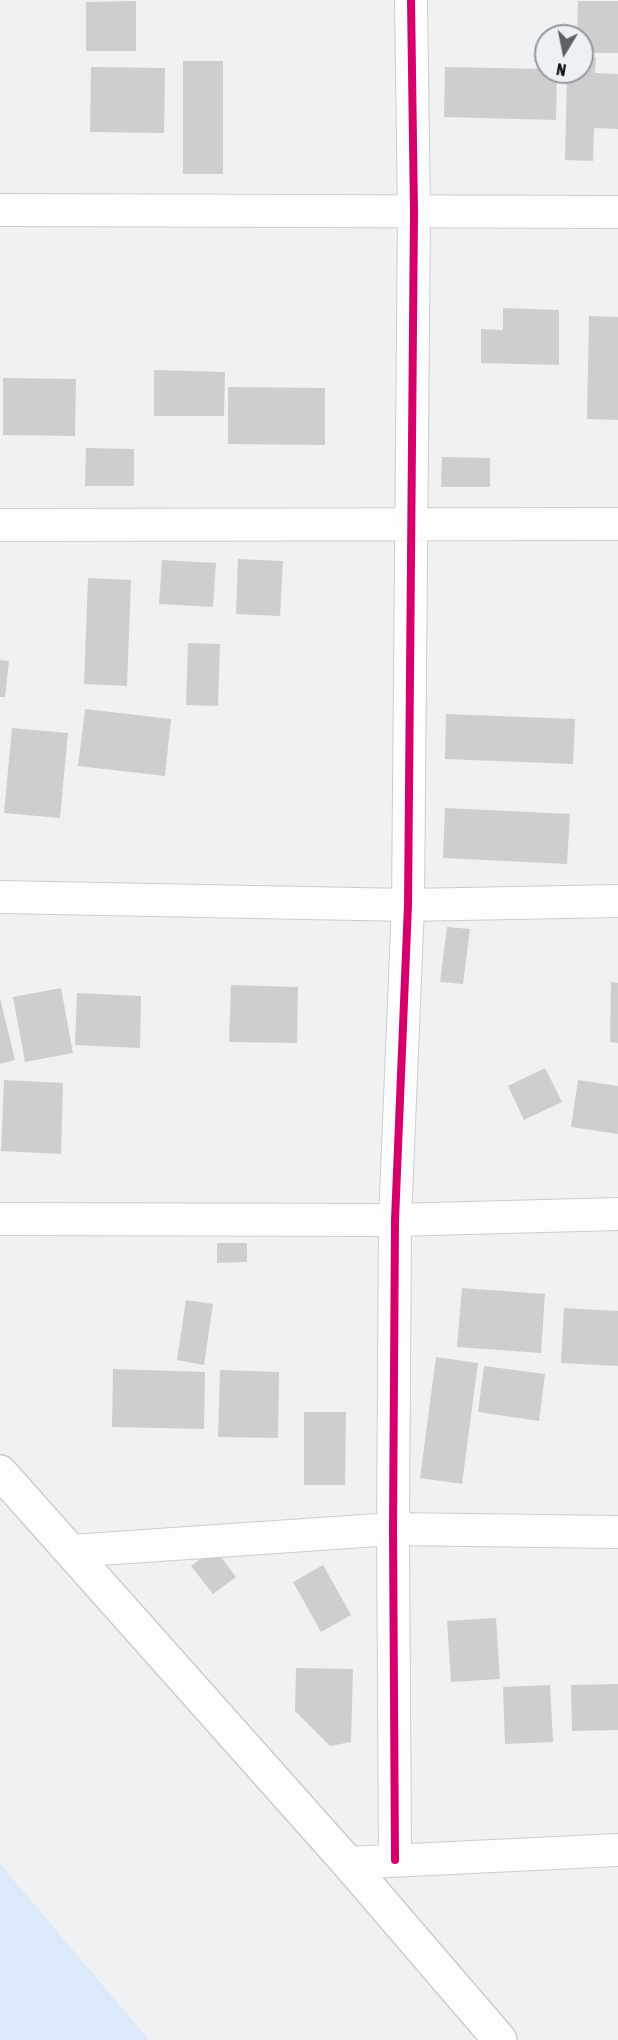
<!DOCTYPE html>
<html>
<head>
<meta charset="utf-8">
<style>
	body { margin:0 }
	#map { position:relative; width:618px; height:2040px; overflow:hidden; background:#eff1f3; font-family:"Asap Condensed",sans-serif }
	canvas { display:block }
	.north { position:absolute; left:534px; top:24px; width:60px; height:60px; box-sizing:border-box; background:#edf1f5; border:2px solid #95989b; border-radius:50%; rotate:190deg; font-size:16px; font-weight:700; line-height:24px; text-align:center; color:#101213 }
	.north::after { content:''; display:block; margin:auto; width:21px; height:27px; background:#5e6061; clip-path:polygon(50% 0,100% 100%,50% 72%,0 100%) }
</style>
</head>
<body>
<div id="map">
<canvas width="618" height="2040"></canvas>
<div class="north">N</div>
</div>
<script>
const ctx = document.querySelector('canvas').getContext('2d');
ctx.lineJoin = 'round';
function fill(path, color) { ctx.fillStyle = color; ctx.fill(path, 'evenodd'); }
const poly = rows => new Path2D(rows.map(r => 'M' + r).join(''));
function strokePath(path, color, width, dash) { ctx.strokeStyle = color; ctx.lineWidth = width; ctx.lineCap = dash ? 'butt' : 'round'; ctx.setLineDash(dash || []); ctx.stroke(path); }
const green = poly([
	[0,1864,149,2040,0,2040]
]);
const building = poly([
	[136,1,136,51,86,51,86,2],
	[578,1,618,1,618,53,582,53,582,36,577,36],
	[582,57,596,57,595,73,618,74,618,129,594,128,593,161,565,160,567,72,582,72],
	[183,61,223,61,223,174,183,174],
	[91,67,165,68,164,133,90,132],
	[445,67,546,69,546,72,557,72,556,120,444,117],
	[503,308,559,310,559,365,481,363,481,329,503,330],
	[589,316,618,317,618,420,587,419],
	[154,370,225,372,224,416,154,416],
	[3,378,76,379,75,436,3,435],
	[228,387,325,388,325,445,228,444],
	[86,448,134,449,134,486,85,486],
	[442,457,490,458,490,487,441,487],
	[238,559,283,561,280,616,236,614],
	[162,560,216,563,213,607,159,604],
	[88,578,131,580,127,686,84,684],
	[188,643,220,644,218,706,186,705],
	[0,660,9,661,5,697,0,697],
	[85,709,171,719,165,776,78,766],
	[446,714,575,719,573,764,445,759],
	[12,728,68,733,60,818,4,813],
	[445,808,570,814,567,864,443,858],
	[447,927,470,929,463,984,440,982],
	[611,982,618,983,618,1043,610,1042],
	[231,985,298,987,297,1043,229,1042],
	[61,988,73,1053,25,1062,13,997],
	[77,993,141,996,140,1048,75,1045],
	[0,998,15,1060,0,1064],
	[545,1068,562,1102,524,1120,508,1086],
	[4,1080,63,1083,61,1154,1,1151],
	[578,1080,618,1086,618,1134,571,1127],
	[217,1243,247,1243,247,1262,217,1263],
	[462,1288,545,1294,541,1353,457,1347],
	[186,1300,213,1304,204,1365,177,1360],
	[564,1308,618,1311,618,1366,561,1363],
	[436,1357,478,1363,462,1484,420,1478],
	[484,1366,545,1374,539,1421,478,1412],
	[113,1369,205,1372,204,1429,112,1427],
	[220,1370,279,1372,278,1438,218,1437],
	[304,1412,346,1412,345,1485,304,1485],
	[214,1548,236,1577,213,1594,191,1566],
	[323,1565,351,1615,321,1632,293,1582],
	[496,1618,500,1679,451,1682,447,1621],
	[296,1668,353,1669,351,1742,330,1746,295,1711],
	[618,1684,618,1730,572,1731,571,1685],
	[550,1685,553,1742,505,1744,503,1687]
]);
const street = poly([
	[0,210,618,212],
	[0,525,618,524],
	[0,897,408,905,618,901],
	[0,1219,395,1220,618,1214],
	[71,1551,393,1529,618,1532],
	[395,1860,393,1529,395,1220,408,905,414,212,411,0],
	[348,1863,618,1850]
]);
const secondary = poly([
	[0,1472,348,1863,500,2040]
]);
const cycleway = poly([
	[395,1860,393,1529,395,1220,408,905,414,212,411,0]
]);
fill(green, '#dce9fa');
fill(building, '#cecece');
strokePath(street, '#cccdcf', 34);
strokePath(secondary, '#cccdcf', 36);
strokePath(street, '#fdfdfd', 32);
strokePath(secondary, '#fdfdfd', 33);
strokePath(cycleway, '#d6006c', 8);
</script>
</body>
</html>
